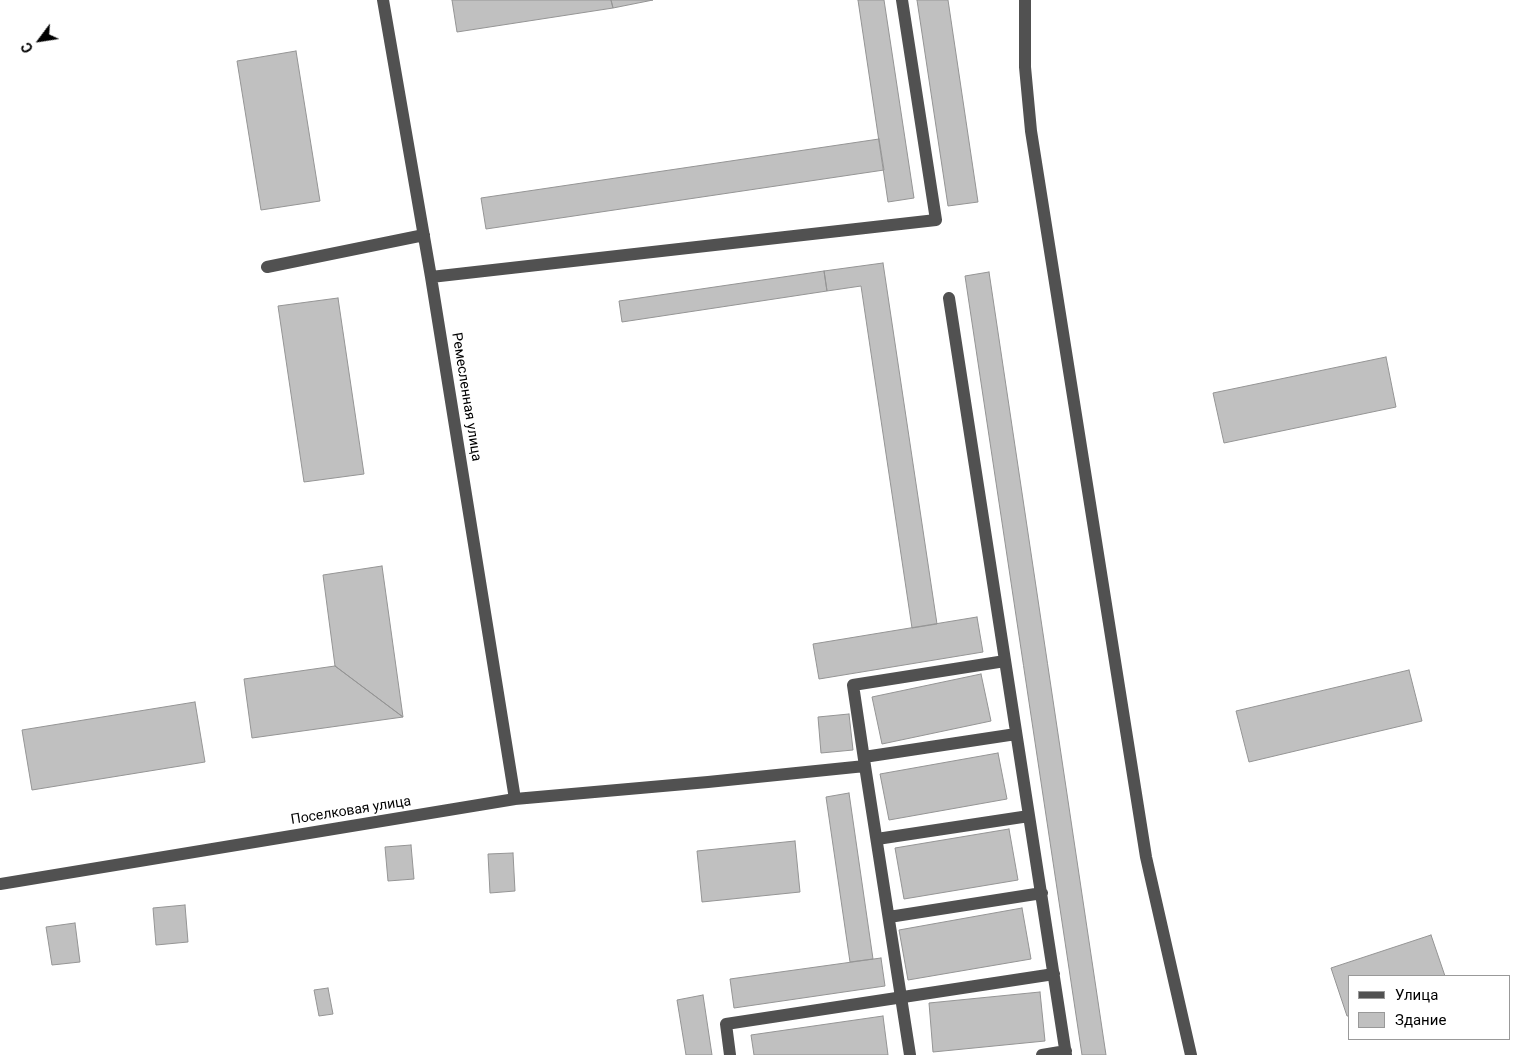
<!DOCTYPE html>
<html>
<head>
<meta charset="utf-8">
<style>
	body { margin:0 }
	#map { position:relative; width:1525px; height:1055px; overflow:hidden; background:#fff; font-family:Roboto,sans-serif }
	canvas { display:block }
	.legend { position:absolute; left:1348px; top:975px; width:162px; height:65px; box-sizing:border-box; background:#fff; border:1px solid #999; margin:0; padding:6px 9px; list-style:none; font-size:15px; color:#000 }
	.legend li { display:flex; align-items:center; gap:10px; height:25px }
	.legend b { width:25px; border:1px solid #999 }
	.north { position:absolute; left:15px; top:15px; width:50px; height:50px; -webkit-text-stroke:4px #fff; paint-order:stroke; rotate:239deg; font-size:14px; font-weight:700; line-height:20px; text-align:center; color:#000 }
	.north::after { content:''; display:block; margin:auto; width:18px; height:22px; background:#000; clip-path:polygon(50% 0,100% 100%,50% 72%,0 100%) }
</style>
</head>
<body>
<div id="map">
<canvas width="1525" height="1055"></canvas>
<ul class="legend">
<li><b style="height:6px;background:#515151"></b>Улица</li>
<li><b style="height:14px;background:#c0c0c0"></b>Здание</li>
</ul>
<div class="north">С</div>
</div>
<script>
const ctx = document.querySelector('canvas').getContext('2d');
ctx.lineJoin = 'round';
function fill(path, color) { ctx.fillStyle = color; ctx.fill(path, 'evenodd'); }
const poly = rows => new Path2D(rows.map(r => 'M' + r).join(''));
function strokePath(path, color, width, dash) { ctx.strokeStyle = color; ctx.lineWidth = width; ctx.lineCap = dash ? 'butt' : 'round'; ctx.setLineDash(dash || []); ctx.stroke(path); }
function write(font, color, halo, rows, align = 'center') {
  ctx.font = font + ' Roboto,sans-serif'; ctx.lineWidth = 4; ctx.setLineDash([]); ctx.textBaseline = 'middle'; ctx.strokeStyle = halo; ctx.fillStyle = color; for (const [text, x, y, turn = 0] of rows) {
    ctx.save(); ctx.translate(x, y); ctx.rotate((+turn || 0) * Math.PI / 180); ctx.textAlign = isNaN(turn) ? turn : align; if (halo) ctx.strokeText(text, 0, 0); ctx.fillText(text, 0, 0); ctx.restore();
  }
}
const building = poly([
	[452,0,611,0,613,8,457,32,452,0],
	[611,0,653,0,613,8,611,0],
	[858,0,884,0,914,198,888,202,858,0],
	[917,0,948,0,978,202,948,206,917,0],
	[296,51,320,201,261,210,237,61,296,51],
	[879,139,884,170,486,229,481,198,879,139],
	[883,263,937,624,912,628,861,286,827,291,824,271,883,263],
	[824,271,827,291,622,322,619,301,824,271],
	[989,272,1106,1055,1082,1055,965,276,989,272],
	[338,298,364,474,304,482,278,306,338,298],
	[1386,357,1396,407,1224,443,1213,393,1386,357],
	[382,566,403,717,335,666,323,575,382,566],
	[977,617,983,652,819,679,813,644,977,617],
	[335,666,403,717,252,738,244,679,335,666],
	[1409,670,1422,721,1249,762,1236,711,1409,670],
	[981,674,991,721,882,744,872,697,981,674],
	[195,702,205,762,32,790,22,730,195,702],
	[849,714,853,750,821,753,818,717,849,714],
	[998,753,1007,799,889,820,880,774,998,753],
	[849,793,873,959,850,962,826,797,849,793],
	[1009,829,1018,880,904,899,895,848,1009,829],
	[795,841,800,892,702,902,697,851,795,841],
	[411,845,414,879,388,881,385,847,411,845],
	[513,853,515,891,490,893,488,854,513,853],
	[185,905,188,942,156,945,153,908,185,905],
	[1022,908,1031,959,908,980,899,930,1022,908],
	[75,923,80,962,52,965,46,927,75,923],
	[1431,935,1445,976,1349,976,1349,1016,1347,1016,1331,968,1431,935],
	[881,958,885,986,734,1008,730,979,881,958],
	[328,988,333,1014,319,1016,314,990,328,988],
	[1040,992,1045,1041,933,1052,929,1003,1040,992],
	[703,995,712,1055,686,1055,677,1000,703,995],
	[883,1016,888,1055,754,1055,751,1035,883,1016]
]);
const minor = poly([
	[383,0,431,277,515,799],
	[1025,0,1025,67,1031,131,1146,857,1191,1055],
	[267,267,424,235],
	[431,277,936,220,902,0],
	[949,298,1066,1055],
	[864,757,1016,734],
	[865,766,853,685,1005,661],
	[877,839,1029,816],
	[0,884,515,799,708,782,865,766,910,1055],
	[889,917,1042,893],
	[730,1055,726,1024,1054,974],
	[1042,1055,1066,1051]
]);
const streetNames = [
	["Ремесленная улица",466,397,81],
	["Поселковая улица",351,811,-9]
];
fill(building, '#c0c0c0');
strokePath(building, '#959595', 1);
strokePath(minor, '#515151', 12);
write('14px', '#000', '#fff', streetNames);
</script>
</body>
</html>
